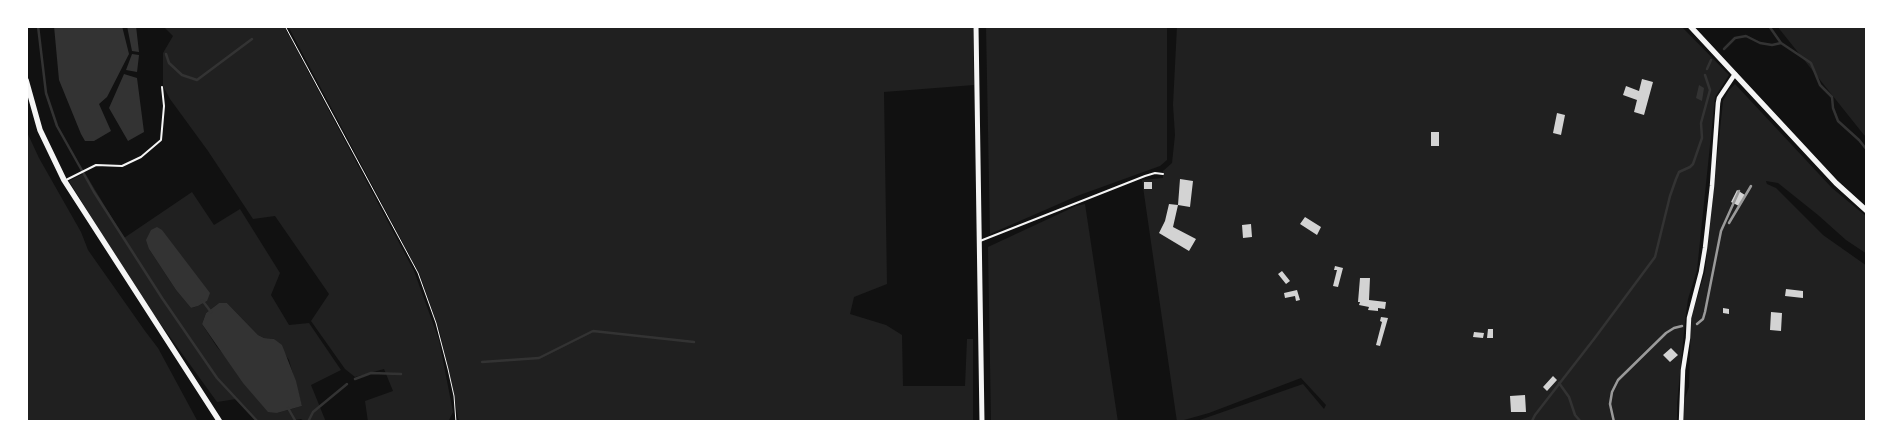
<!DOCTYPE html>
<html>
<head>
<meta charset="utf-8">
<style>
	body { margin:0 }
	#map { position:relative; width:1893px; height:448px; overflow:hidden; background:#111; font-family:Mulish,sans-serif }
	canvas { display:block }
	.frame { position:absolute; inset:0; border:28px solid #fff; pointer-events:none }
</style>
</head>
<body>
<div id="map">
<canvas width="1893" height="448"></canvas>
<div class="frame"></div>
</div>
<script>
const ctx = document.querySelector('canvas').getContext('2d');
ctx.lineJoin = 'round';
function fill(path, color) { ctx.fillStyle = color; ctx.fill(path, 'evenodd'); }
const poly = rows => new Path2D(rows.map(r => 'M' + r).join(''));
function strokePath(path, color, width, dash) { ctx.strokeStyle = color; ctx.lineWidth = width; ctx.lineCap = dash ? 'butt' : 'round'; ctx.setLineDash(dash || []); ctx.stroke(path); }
const green = poly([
	[163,26,284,26,414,271,439,340,453,412,448,422,368,422,365,401,393,391,384,369,355,377,345,369,311,321,329,294,275,216,253,219,208,151,170,99,163,86,163,53,173,36],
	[288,26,973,26,974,85,884,92,887,284,854,297,850,314,886,325,902,335,903,386,965,386,967,339,973,339,973,422,460,422,458,418,451,379,439,329,420,275],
	[986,26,1167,26,1167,160,1160,166,1077,196,990,234],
	[1177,26,1681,26,1729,75,1715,97,1697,270,1688,299,1685,321,1677,404,1677,422,1194,422,1303,384,1324,409,1326,405,1301,378,1209,413,1177,422,1142,180,1163,178,1163,171,1172,163,1175,135,1173,105],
	[1777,26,1867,26,1867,137,1864,135],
	[1735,84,1832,188,1867,217,1867,254,1846,240,1818,215,1778,183,1766,181,1767,184,1776,188,1823,235,1867,266,1867,422,1683,422,1683,404,1689,387,1691,318,1705,272,1723,101,1729,90],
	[26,130,39,158,81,232,88,250,145,331,158,348,198,422,26,422],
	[85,173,124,238,192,192,214,225,240,209,280,273,271,295,289,325,309,323,341,370,311,385,326,422,306,422,301,419,295,420,294,422,257,422,236,399,217,402,139,294,69,181],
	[149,249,207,301,198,306,191,308,176,290],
	[219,303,227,303,258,335,264,338,274,339,289,360,302,406,277,413,217,347,202,324,206,313],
	[1085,204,1118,422,991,422,988,247,1076,206]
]);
const water = poly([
	[54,26,122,26,129,54,107,97,99,104,111,131,94,141,85,141,81,134,59,80],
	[127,26,136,26,139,52,132,51],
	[132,54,139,55,137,72,126,70],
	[124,74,137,78,144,132,128,141,109,108],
	[1699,85,1704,88,1702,101,1696,98],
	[157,227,162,230,210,293,207,301,198,306,191,308,176,290,149,249,146,240,151,230],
	[219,303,227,303,258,335,264,338,274,339,282,345,296,381,302,406,277,413,268,412,243,383,202,324,206,313]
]);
const stream = poly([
	[38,26,46,93,57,126,94,192,162,298,217,378,258,422],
	[1769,26,1781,43,1811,63,1820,85,1832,97,1833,108,1838,121,1859,140,1867,150],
	[1724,49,1735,38,1746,36,1760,43,1772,45,1781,43],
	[166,54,169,63,182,75,197,80,252,39],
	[1707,69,1711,60],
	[202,300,211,312],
	[482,362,539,358,593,331,694,342],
	[355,379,371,373,401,374],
	[1559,383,1569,397,1575,415,1581,422],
	[288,408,296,422],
	[308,422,313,412,347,384],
	[1487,422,1532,421,1535,415,1594,339,1655,257,1670,196,1676,179,1679,172,1690,167,1693,164,1702,138,1701,123,1710,90,1705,75]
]);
const building = poly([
	[1642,79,1653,82,1644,115,1634,112,1637,100,1623,95,1626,86,1639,91],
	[1557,113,1565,115,1561,135,1553,133],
	[1431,132,1439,132,1439,146,1431,146],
	[1180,179,1193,181,1190,207,1178,205],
	[1144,182,1152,182,1152,189,1144,189],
	[1737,190,1745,195,1739,206,1731,202],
	[1169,204,1178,205,1173,227,1196,239,1189,251,1159,233,1165,221],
	[1305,217,1321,227,1317,235,1300,224],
	[1251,224,1252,237,1243,238,1242,225],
	[1335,266,1343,268,1338,287,1333,286,1337,270,1334,270],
	[1282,271,1290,281,1286,284,1278,274],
	[1360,278,1370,278,1369,300,1386,302,1385,309,1378,308,1378,311,1368,310,1369,307,1359,305,1360,302,1358,302],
	[1786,289,1803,291,1803,298,1785,296],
	[1297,290,1300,300,1296,301,1295,296,1285,298,1284,293],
	[1723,308,1729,309,1729,314,1723,313],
	[1771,312,1782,313,1781,331,1770,330],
	[1381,317,1388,318,1380,346,1376,345,1382,322,1380,321],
	[1488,329,1493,329,1493,338,1487,338],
	[1474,332,1484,333,1483,338,1473,337],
	[1671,348,1678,355,1670,362,1663,355],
	[1553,376,1557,380,1547,391,1543,387],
	[1525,395,1526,412,1511,412,1510,396]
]);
const path = poly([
	[285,26,418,273,436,323,448,369,454,396,456,422]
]);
const service = poly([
	[66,180,96,165,122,166,141,157,161,140,164,106,162,87],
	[980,241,1145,176,1155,173,1163,174]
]);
const minor = poly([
	[1681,422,1683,370,1688,338,1689,318,1701,272,1705,248,1712,186,1718,103,1719,98,1735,74]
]);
const tertiary = poly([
	[976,26,982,422]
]);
const secondary = poly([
	[1690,26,1836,183,1867,211],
	[26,80,40,130,64,180,220,422]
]);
const rail = poly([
	[1729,223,1751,186],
	[1697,324,1703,319,1705,312,1721,231,1739,191],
	[1614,422,1610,404,1612,392,1618,380,1666,333,1674,328,1682,326]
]);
fill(green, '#202020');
fill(water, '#333');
strokePath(stream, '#333', 2.5);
fill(building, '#d3d3d3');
strokePath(path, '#f5f5f5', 1);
strokePath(service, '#f5f5f5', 2);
strokePath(minor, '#f5f5f5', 4.5);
strokePath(tertiary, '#f5f5f5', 5);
strokePath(secondary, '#f5f5f5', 5.5);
strokePath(rail, '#9a9a9a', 2.5);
</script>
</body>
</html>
